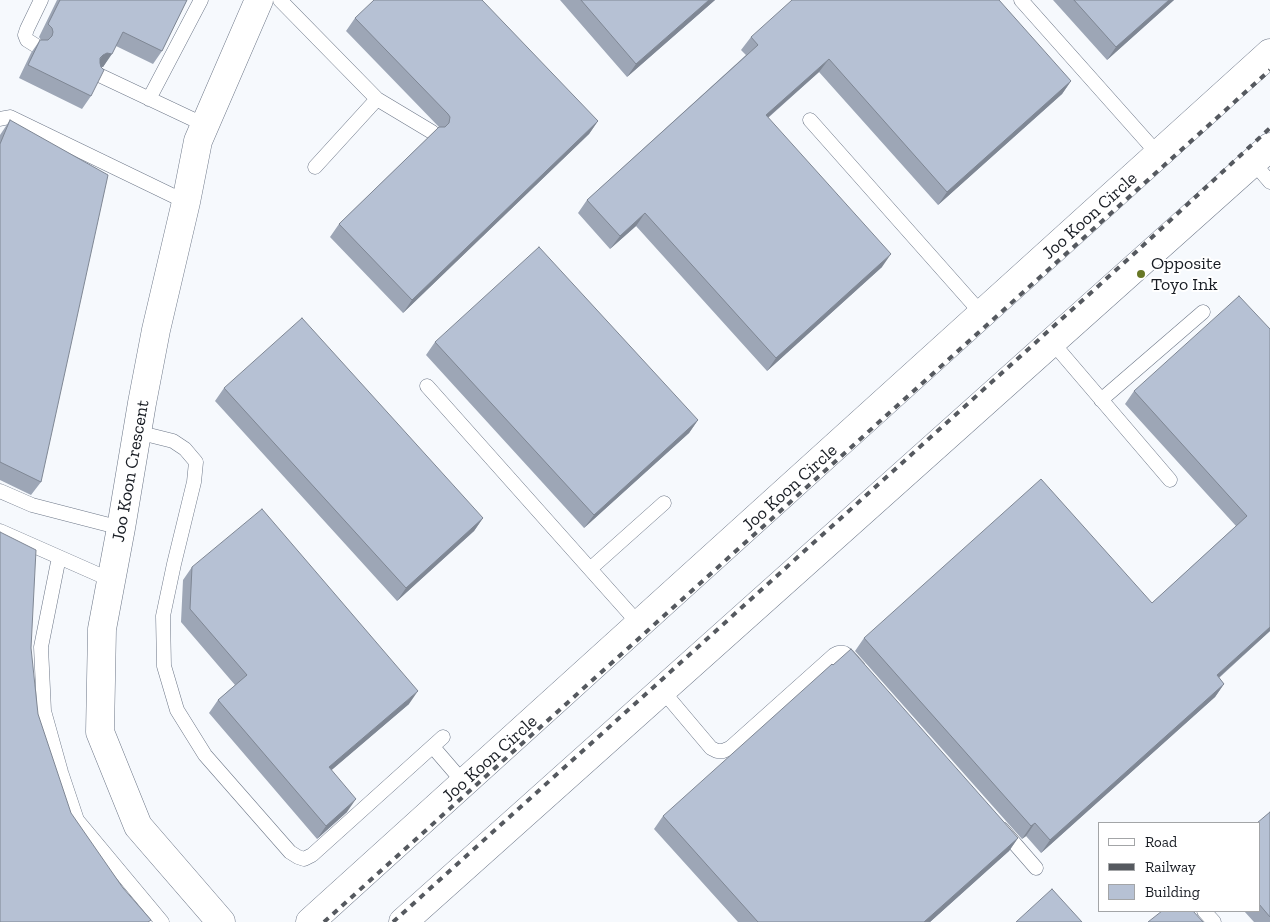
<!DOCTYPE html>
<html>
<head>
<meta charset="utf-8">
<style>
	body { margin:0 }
	#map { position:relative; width:1270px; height:922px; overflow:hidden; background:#f6f9fd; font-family:"Zilla Slab",serif }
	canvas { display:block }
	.legend { position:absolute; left:1098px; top:822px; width:162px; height:90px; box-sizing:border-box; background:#fff; border:1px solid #a3a5a7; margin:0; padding:6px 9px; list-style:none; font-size:15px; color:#191d24 }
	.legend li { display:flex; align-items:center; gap:10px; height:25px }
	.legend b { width:25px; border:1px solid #a3a5a7 }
</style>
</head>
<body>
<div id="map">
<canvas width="1270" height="922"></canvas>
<ul class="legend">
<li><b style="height:6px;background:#fff"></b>Road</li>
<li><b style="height:6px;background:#55595f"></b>Railway</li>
<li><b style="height:14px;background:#b6c1d4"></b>Building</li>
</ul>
</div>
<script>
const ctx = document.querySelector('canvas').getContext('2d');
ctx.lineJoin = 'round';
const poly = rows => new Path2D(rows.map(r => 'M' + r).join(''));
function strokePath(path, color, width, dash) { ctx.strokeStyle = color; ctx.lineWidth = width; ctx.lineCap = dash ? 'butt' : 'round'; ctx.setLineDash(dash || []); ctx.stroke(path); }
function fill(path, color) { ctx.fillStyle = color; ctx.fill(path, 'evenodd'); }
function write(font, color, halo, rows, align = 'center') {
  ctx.font = font + ' "Zilla Slab",serif'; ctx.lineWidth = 4; ctx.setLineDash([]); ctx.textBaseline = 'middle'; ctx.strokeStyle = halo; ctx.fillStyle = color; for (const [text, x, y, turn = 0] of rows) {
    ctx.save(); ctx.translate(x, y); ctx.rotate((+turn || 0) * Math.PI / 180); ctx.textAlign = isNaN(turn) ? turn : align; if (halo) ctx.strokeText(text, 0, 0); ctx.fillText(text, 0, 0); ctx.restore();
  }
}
const service = poly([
	[280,0,377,99,432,132],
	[1021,0,1158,154],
	[35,45,27,40,25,35,27,29,41,0],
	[99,75,205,125],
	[149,99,201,0],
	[0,119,10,117,186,202],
	[810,120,982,314],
	[1253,162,1270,182],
	[315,167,377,99],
	[1052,342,1170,480],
	[427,386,639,624],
	[1101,400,1203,312],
	[137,432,173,441,185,449,196,462,194,482,174,564,163,616,164,666,177,710,205,755,290,852,298,857,304,859,312,855,443,737],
	[0,491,32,505,121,528],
	[0,531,111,580],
	[59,557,41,647,44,711,61,772,77,820,162,922],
	[590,569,664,503],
	[662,690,711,748,717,751,723,751,730,748,834,655,838,653,844,653,848,656,858,667],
	[433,747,464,783],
	[1002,829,1036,868],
	[1204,911,1214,922]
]);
const minor = poly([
	[221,922,138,826,100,732,102,629,121,528,142,403,156,330,186,202,198,141,259,0],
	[310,922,1270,53],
	[403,922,1270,147]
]);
const rail = poly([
	[324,922,1270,70],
	[393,922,1136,252,1270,128]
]);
const wall = poly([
	[57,0,187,0,162,51,153,64,116,46,103,67,101,67,91,96,82,109,19,78,31,53,40,40,41,40,39,37],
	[560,0,715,0,627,77],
	[1053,0,1174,0,1107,60],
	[355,18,598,121,589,134,403,313,330,237,339,224,439,127,346,31],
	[751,37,1071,81,1062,94,938,205,819,72,768,118,882,267,767,371,636,226,610,249,578,213,587,200,746,55,741,50],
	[10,120,41,482,31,495,0,480,0,135],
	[1270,329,1270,631,1219,678,1224,684,1215,697,1041,853,1026,836,1022,839,855,651,864,638,1152,603,1236,526,1125,404,1134,391],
	[435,342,698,420,689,433,584,528,426,355],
	[224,388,483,518,474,531,397,601,215,401],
	[192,567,409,704,331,770,347,812,317,839,209,713,218,700,235,685,181,622,183,580],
	[1270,812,1270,922,1254,922,1244,911,1259,911,1259,823],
	[663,816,1018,838,1009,851,930,922,738,922,654,829]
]);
const shadedWall = poly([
	[709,0,715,0,627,77,636,64],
	[1169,0,1174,0,1107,60,1116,47],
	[107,53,112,54,103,67,98,66,94,68,103,55],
	[829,59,819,72,756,128,766,115],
	[1071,81,1062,94,938,205,947,192],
	[598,121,589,134,403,313,412,300],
	[645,213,636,226,610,249,620,236],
	[891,254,882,267,767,371,776,358],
	[698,420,689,433,584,528,594,515],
	[483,518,474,531,397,601,406,588],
	[1270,627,1270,631,1207,688,1217,675],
	[1224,684,1215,697,1041,853,1050,840],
	[418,691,409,704,320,780,329,767],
	[356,799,347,812,317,839,326,826],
	[1035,823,1026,836,1022,839,1031,826],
	[1018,838,1009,851,930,922,924,922]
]);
const building = poly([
	[60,0,187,0,162,51,123,32,112,54,107,53,103,55,100,58,100,63,101,67,104,70,91,96,28,65,40,40,48,40,52,36,53,32,52,28,48,24,60,0],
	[374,0,482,0,598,121,412,300,339,224,439,127,445,127,449,123,450,117,448,114,355,18,374,0],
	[581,0,709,0,636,64,581,0],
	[792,0,999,0,1071,81,947,192,829,59,766,115,891,254,776,358,645,213,620,236,587,200,758,45,751,37,792,0],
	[1074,0,1169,0,1116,47,1074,0],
	[10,120,108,175,41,482,0,462,0,144,10,120],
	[539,247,698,420,594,515,435,342,539,247],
	[1239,296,1270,329,1270,627,1217,675,1224,684,1050,840,1035,823,1031,826,864,638,1041,479,1152,603,1247,516,1134,391,1239,296],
	[302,318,483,518,406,588,224,388,302,318],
	[262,509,418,691,329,767,356,799,326,826,218,700,247,675,190,609,192,567,262,509],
	[0,532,36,550,31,648,38,714,71,813,123,888,151,920,148,922,0,922,0,532],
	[851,649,1018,838,924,922,758,922,663,816,832,664,833,665,851,649],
	[1270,812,1270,917,1259,904,1259,823,1257,823,1270,812],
	[1052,889,1082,922,1016,922,1052,889],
	[1162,911,1193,911,1203,922,1148,922,1162,911]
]);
const markers = [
	[1141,274,5,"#677725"]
];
const streetNames = [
	["Joo Koon Circle",1090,216,-42],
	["Joo Koon Crescent",131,471,-80],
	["Joo Koon Circle",790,488,-42],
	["Joo Koon Circle",490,759,-42]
];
const poiNames = [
	["Opposite",1151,264],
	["Toyo Ink",1151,285]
];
strokePath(service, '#6d7788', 15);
strokePath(minor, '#6d7788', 29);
strokePath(service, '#fff', 14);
strokePath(minor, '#fff', 28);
strokePath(rail, '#55595f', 4, [6, 6]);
fill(wall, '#9da6b6');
fill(shadedWall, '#7f8794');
fill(building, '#b6c1d4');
strokePath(building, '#7f8794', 1);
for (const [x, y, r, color] of markers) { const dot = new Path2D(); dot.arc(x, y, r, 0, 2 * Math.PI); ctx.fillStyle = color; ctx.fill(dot); strokePath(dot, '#fff', 2); }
write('18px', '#191d24', '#fff', streetNames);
write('18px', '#191d24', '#fff', poiNames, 'left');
</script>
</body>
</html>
